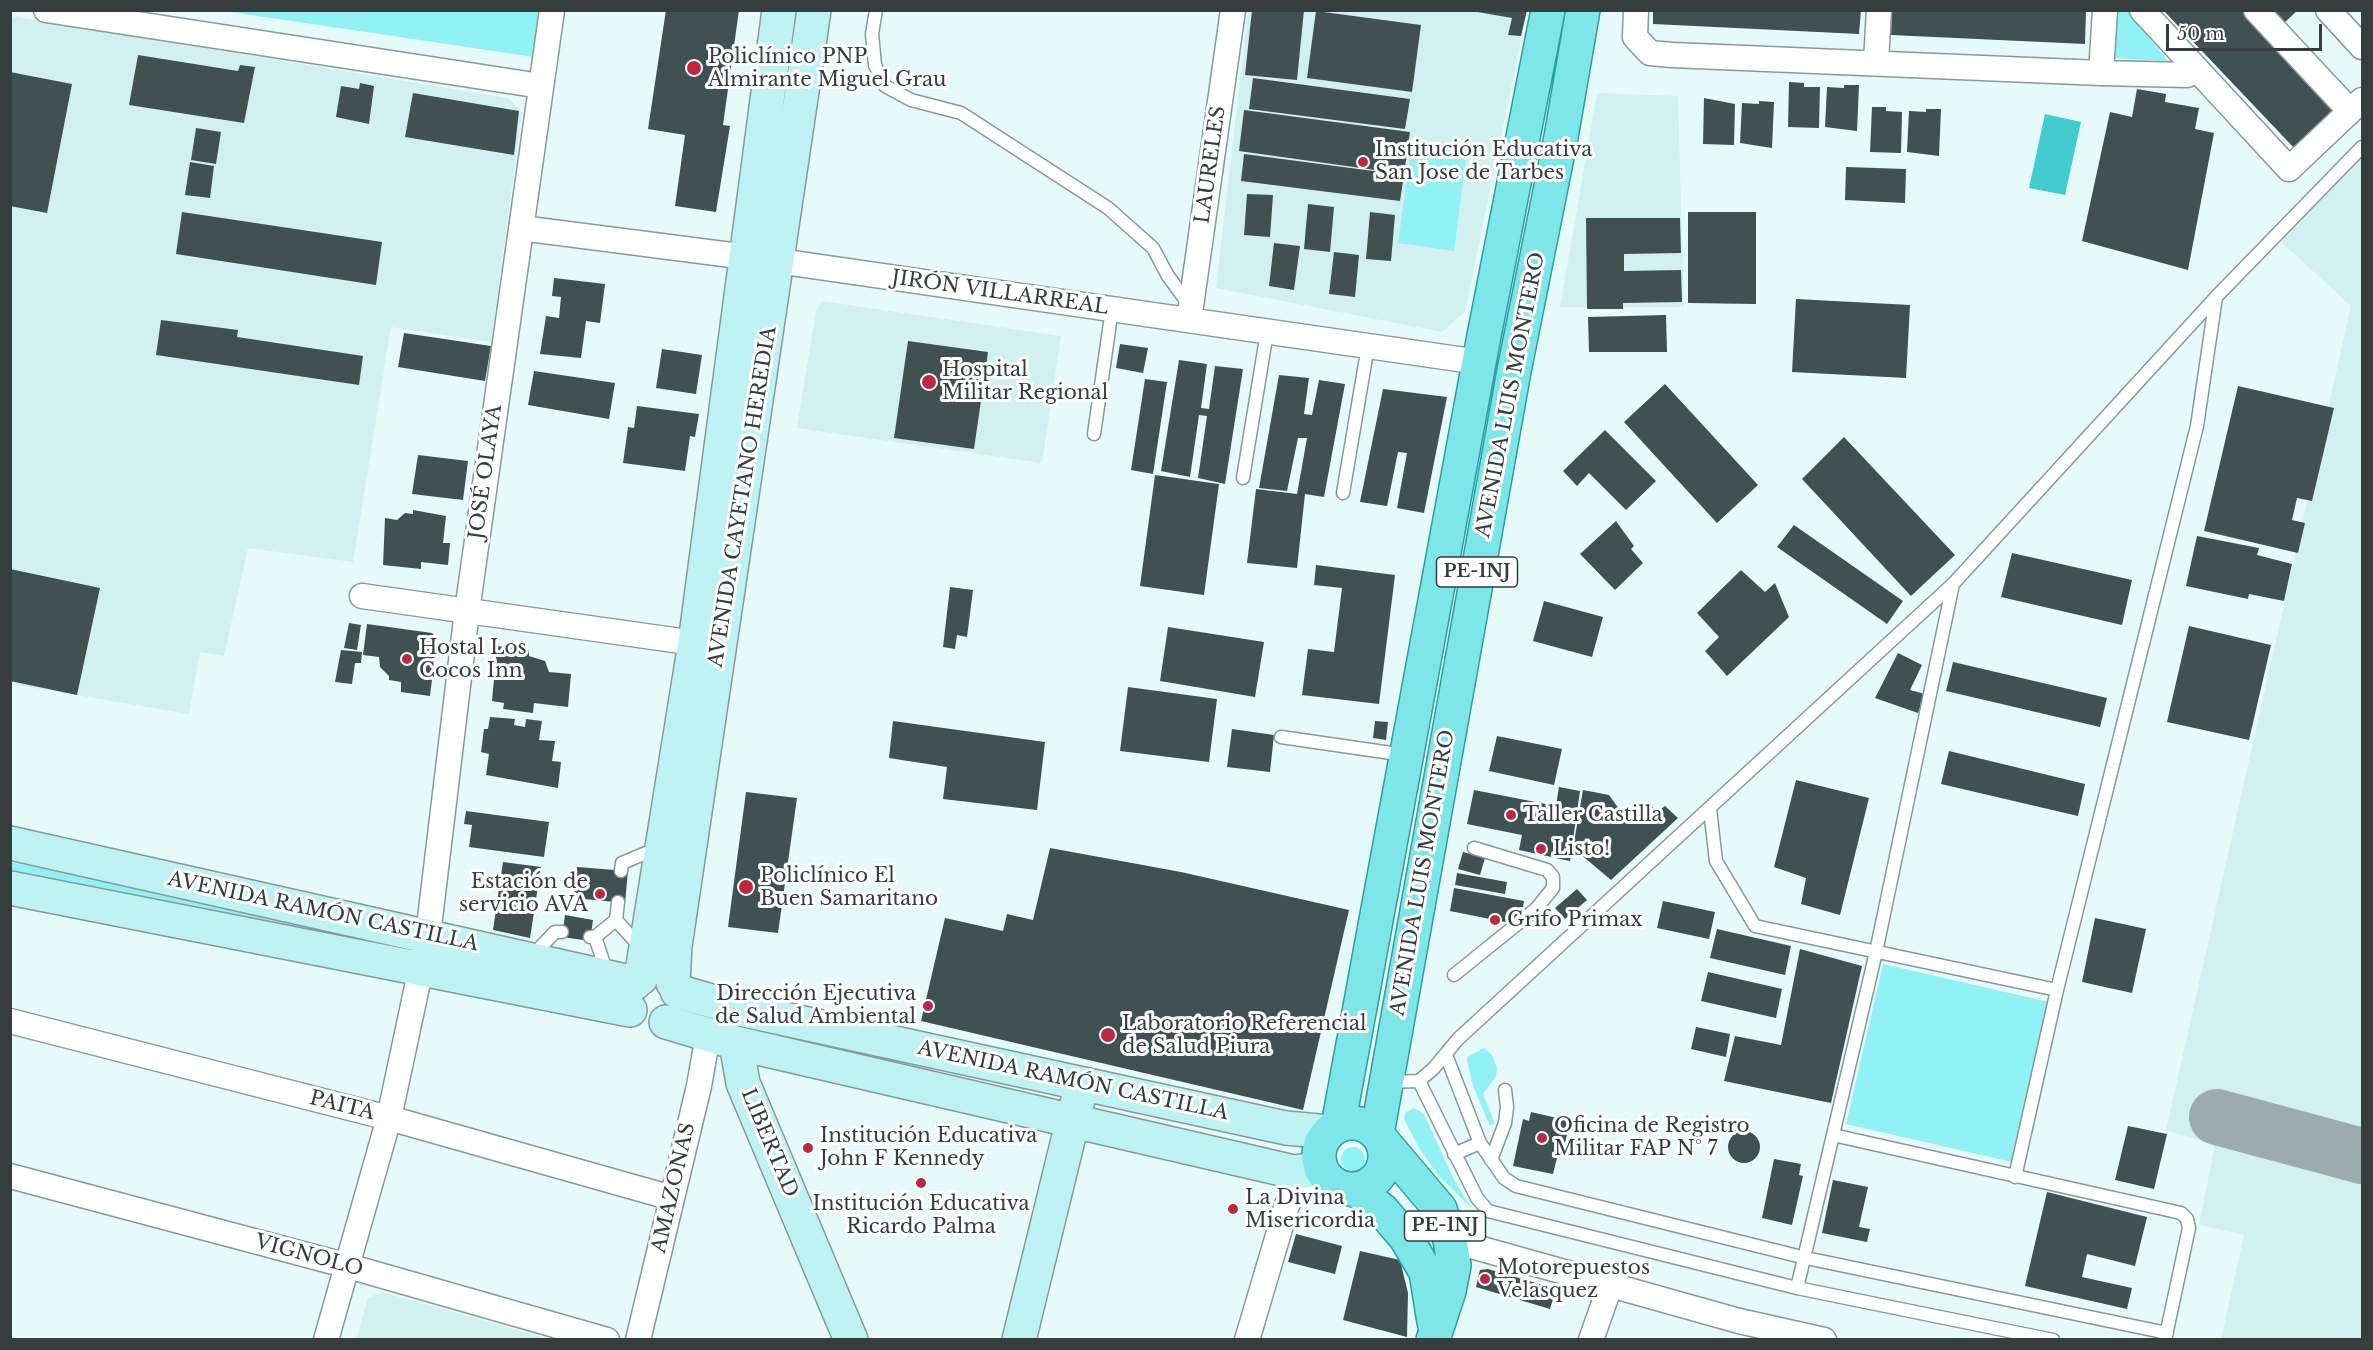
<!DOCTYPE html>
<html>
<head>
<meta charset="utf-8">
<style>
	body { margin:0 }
	#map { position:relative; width:2373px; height:1350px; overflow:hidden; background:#e6fafa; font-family:"Libre Baskerville",serif }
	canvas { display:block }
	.frame { position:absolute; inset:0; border:12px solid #363d3d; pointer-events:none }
	.scale { position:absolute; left:2166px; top:24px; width:156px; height:27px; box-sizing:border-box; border:3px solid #363d3d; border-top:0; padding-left:8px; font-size:18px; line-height:21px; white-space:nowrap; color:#363d3d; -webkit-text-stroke:4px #fff; paint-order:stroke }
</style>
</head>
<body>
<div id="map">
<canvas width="2373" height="1350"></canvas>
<div class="frame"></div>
<div class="scale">50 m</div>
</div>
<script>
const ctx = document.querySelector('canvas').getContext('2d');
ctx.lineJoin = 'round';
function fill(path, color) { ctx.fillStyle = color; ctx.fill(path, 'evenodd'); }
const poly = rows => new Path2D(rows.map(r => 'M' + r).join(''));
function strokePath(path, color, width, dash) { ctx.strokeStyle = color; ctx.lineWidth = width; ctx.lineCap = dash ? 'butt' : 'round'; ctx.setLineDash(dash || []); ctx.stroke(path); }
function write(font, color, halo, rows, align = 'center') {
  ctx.font = font + ' "Libre Baskerville",serif'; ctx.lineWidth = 6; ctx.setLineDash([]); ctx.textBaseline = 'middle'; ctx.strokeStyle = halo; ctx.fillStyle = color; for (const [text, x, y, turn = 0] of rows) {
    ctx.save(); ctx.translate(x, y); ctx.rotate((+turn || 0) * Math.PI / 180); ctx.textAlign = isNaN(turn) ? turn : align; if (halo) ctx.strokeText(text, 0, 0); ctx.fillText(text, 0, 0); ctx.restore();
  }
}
const built = poly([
	[1248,11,1527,11,1465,312,1442,332,1216,288],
	[10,16,508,98,522,112,491,342,391,327,353,562,248,548,224,656,200,652,189,714,11,684],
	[1597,93,1678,96,1684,307,1560,307],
	[2362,153,2362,1339,2221,1339,2244,1235,2199,1225,2215,1145,2166,1130,2351,306,2281,242],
	[822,301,1061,336,1042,463,797,428,816,310],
	[382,1292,520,1331,548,1339,356,1339,368,1298]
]);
const green = poly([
	[224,11,539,11,534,57],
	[2113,11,2128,11,2168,61,2112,58],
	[1412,143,1467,150,1454,251,1398,243],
	[10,862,397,938,395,947,11,873],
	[1883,964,2049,1002,2012,1162,1846,1124],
	[1484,1048,1492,1055,1497,1068,1496,1076,1483,1094,1495,1123,1492,1125,1489,1124,1473,1086,1467,1060,1467,1057],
	[1414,1108,1424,1114,1454,1180,1472,1209,1437,1174,1418,1146,1404,1119,1405,1113],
	'1341 1159a12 12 0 1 1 24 0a12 12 0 1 1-24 0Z'
]);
const water = poly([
	[2045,114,2081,122,2065,195,2029,188]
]);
const taxiway = poly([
	[2217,1117,2362,1156]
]);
const building = poly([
	[666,10,739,10,723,125,730,126,716,212,675,206,685,135,648,129],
	[1252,10,1304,10,1297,80,1245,75],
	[1466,10,1527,10,1521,36,1508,35,1512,18],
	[1653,10,1861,10,1859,34,1653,24],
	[1892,10,2086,10,2085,44,1891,35],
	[2163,10,2241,10,2336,115,2296,150],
	[2273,10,2298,10,2284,23],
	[1316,11,1421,25,1412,92,1307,78],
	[138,55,238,71,240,65,255,67,244,123,129,105],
	[10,72,72,84,47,213,10,206],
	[1253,78,1410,99,1405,129,1249,109],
	[1789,82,1804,83,1804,87,1820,87,1819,128,1788,127],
	[360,83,374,86,369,124,336,117,341,86,359,89],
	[1844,85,1859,85,1857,131,1825,127,1827,87,1844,88],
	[2137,89,2166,94,2165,102,2199,108,2195,129,2214,133,2188,270,2082,241,2110,112,2132,117],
	[413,93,519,111,514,155,405,137],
	[1704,98,1735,104,1734,145,1703,144],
	[1759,101,1774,102,1772,148,1740,143,1742,103,1759,104],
	[1872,107,1886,107,1886,111,1902,112,1901,153,1870,152],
	[1926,109,1941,109,1939,156,1907,152,1909,111,1926,112],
	[1244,110,1410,132,1404,174,1239,151],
	[196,128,221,132,216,164,191,160],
	[1244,154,1404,175,1400,201,1241,181],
	[190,162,214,166,210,198,185,195],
	[1846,167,1906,169,1905,203,1845,200],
	[1247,194,1273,195,1270,237,1244,235],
	[1308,204,1334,207,1330,252,1304,249],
	[182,212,382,242,376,285,176,254],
	[1370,212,1395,215,1391,261,1366,259],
	[1688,212,1756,212,1756,304,1688,303],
	[1586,218,1680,218,1681,253,1624,254,1624,271,1681,270,1682,302,1623,303,1623,309,1587,309],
	[1274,243,1300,246,1294,290,1269,286],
	[1334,252,1359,255,1355,297,1329,294],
	[554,278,605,284,600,323,586,321,581,358,540,354,546,316,559,318,561,297,552,296],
	[1796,299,1910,305,1906,378,1792,372],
	[1666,315,1667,352,1589,352,1588,317],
	[161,320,238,330,237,337,363,356,359,385,156,355],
	[404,333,491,346,485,381,398,367],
	[908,341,988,352,974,449,894,438],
	[1120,344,1148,348,1143,373,1116,368],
	[662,349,702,355,696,394,656,388],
	[1179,360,1207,364,1201,408,1209,409,1215,366,1243,369,1225,484,1198,478,1207,416,1199,415,1190,477,1161,471],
	[534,371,615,383,609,419,528,405],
	[1279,375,1309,378,1304,414,1312,415,1319,380,1345,384,1324,497,1305,494,1297,568,1247,563,1256,489,1297,494,1307,438,1298,438,1287,491,1259,488],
	[1145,379,1167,382,1153,474,1131,470],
	[1665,384,1758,485,1717,523,1624,422],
	[2238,386,2334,408,2312,501,2297,498,2292,520,2305,523,2298,553,2204,531],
	[1383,389,1447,397,1424,513,1397,508,1407,453,1398,452,1387,506,1360,502],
	[637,406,699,414,695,437,690,436,685,471,623,463,628,427,634,428],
	[1605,430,1656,481,1626,510,1589,473,1577,486,1563,471],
	[1844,437,1955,555,1911,596,1802,479],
	[418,455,468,461,463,500,412,494],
	[1155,475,1219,484,1204,595,1140,586],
	[413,510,446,516,443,543,450,543,448,565,421,562,421,569,383,565,385,518,397,520,405,513,413,514],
	[1616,521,1634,546,1631,549,1643,563,1615,590,1580,554],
	[1794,525,1903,601,1887,624,1777,547],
	[2197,536,2259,548,2257,555,2292,564,2284,601,2249,594,2248,599,2186,586],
	[2012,553,2132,580,2122,625,2001,597],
	[1316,565,1395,575,1379,704,1302,695,1308,649,1334,652,1342,588,1314,585],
	[10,569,100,588,77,695,10,681],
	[1741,570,1765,592,1775,583,1789,617,1727,676,1705,651,1719,637,1697,613],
	[950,587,973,590,967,637,957,635,955,649,943,647],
	[1544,601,1603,617,1592,657,1533,641],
	[349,623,361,625,357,650,344,648],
	[367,624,432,633,437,638,430,696,401,692,401,682,389,680,389,676,380,667,379,657,363,655],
	[2189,626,2271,645,2249,740,2167,722],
	[1168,627,1264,642,1255,697,1160,681],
	[497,646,529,650,529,656,545,661,549,672,571,674,568,707,534,703,533,713,503,709,504,703,492,701],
	[341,650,362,652,361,663,355,663,352,684,335,682],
	[1898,653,1922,665,1910,690,1925,694,1918,713,1875,698],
	[1953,662,2107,698,2100,727,1946,691],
	[1128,687,1217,699,1209,762,1120,751],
	[490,717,515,719,514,725,525,727,526,719,542,721,539,740,555,741,552,761,561,762,558,788,486,775,489,754,481,752,484,729,488,729],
	[893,721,1045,742,1037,810,943,799,947,767,889,758],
	[1375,721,1388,722,1386,740,1373,738],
	[1232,729,1274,735,1270,772,1227,767],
	[1497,736,1562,749,1554,785,1489,771],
	[1949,751,2085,784,2078,816,1941,784],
	[1796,780,1869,798,1840,915,1801,904,1806,878,1774,867],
	[1559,787,1580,791,1570,861,1519,850,1522,835,1467,824,1474,790,1556,806],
	[1583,790,1609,795,1627,820,1646,802,1658,811,1665,806,1678,818,1611,880,1573,848],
	[746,792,797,798,778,933,728,927],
	[466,811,549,822,544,857,469,847,472,825,464,824],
	[1050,848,1181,872,1349,910,1303,1110,921,1021,945,918,1003,931,1007,914,1033,920],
	[1463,852,1485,858,1480,875,1458,869],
	[503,862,541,867,530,938,493,930],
	[577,867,628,871,625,903,574,898],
	[1457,873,1507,882,1505,894,1455,885],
	[1454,888,1524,901,1520,925,1450,911],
	[1577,889,1587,900,1565,919,1555,908],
	[1663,901,1715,912,1709,939,1657,928],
	[565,915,593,920,590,941,562,937],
	[2095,918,2146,929,2132,993,2082,982],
	[1717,929,1791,946,1785,975,1710,958],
	[1800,949,1862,966,1831,1103,1724,1081,1735,1036,1781,1045],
	[1708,972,1782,989,1776,1018,1701,1001],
	[1696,1027,1730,1034,1726,1057,1691,1049],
	[1531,1112,1570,1121,1562,1156,1558,1154,1553,1174,1513,1166,1523,1119,1529,1121],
	[2128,1126,2167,1134,2154,1189,2115,1180],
	'1728 1147a16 16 0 1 1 32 0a16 16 0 1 1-32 0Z',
	[1774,1159,1801,1164,1799,1175,1803,1176,1792,1225,1762,1218],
	[1833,1180,1868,1187,1859,1227,1870,1229,1867,1242,1822,1233],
	[2047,1192,2147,1217,2135,1266,2087,1254,2082,1277,2132,1288,2127,1309,2025,1286],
	[1296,1234,1342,1246,1335,1274,1288,1262],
	[1360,1251,1400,1260,1408,1293,1407,1337,1343,1320],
	[1488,1269,1556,1289,1550,1309,1476,1287,1480,1270]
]);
const lane = poly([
	[876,10,872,34,875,65,885,86,911,100,961,113,1108,208,1153,248,1168,276,1190,306],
	[1094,434,1112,309],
	[1243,478,1267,332],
	[1343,493,1368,346],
	[1281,737,1405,755],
	[1710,809,1716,861,1755,926,2057,990],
	[621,871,622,863,658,848],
	[618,902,616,920,641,948],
	[590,937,595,937,607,973],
	[595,937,616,920],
	[532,956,555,932,562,932],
	[1454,975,1536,909,1553,888,1553,877,1547,870,1474,848],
	[1446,1055,1480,1143,1504,1178,1516,1186,1806,1258,2167,1333],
	[1419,1081,1477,1198,1488,1211,1797,1288,2053,1340],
	[1387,1082,1419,1081,1434,1068,1458,1039,1953,584,2216,297,2362,147],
	[1833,1135,2181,1213,2187,1219,2189,1228,2165,1340],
	[1454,1154,1480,1143],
	[1491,1160,1505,1123,1507,1107,1505,1090],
	[2015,1177,2057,990,2197,426,2216,297],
	[1797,1288,1876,952,1953,584]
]);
const street = poly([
	[46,10,541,86],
	[1636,10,1635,37,1650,53,1672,55,2101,73,2187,75,2198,71],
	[2142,10,2289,169,2362,100],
	[2256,10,2350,111],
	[2328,10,2362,47],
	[1876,62,1879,10],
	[2101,73,2105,10],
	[521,228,778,261,1479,362],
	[1189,320,1233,10],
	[362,596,695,643],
	[10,1021,389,1118,672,1198],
	[10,1176,348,1266,607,1340],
	[1450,1240,1739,1321,1824,1340],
	[326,1340,389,1118,428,935,467,611,552,10],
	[638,1340,699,1086,708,1035],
	[1247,1340,1287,1205,1297,1188,1323,1173],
	[1591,1340,1610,1286]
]);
const secondary = poly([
	[10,843,635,983],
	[10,888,630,1010],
	[641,978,695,643,779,10],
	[673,983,675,946,814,10],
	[677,991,739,1009,1286,1128,1329,1132],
	[666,1022,736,1043,1294,1172,1321,1169],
	[736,1043,743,1083,851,1340],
	[1019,1340,1078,1099]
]);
const primary = poly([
	'1319 1156a33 33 0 1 1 66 0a33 33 0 1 1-66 0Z',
	[1338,1126,1483,341,1548,10],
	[1377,1134,1514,371,1561,137,1583,10],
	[1380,1138,1440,1209,1450,1240,1454,1265,1449,1291,1433,1340],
	[1355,1189,1382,1210,1406,1238,1426,1272,1434,1322]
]);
const markers = [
	[694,68,8,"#ba2940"],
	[1363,162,6,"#ba2940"],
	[929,382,8,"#ba2940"],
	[407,659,6,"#ba2940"],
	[1511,815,6,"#ba2940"],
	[1541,849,6,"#ba2940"],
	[746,887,8,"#ba2940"],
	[600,894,6,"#ba2940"],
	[1495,920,6,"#ba2940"],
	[928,1006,6,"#ba2940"],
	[1108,1035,8,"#ba2940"],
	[1542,1138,6,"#ba2940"],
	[808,1148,6,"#ba2940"],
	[921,1183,6,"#ba2940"],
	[1233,1209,6,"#ba2940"],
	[1485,1279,6,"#ba2940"]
];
const shields = [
	[1477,572,81],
	[1445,1226,81]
];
const shieldNames = [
	["PE-1NJ",1477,572],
	["PE-1NJ",1445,1226]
];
const poiNames = [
	["Policlínico PNP",708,57],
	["Almirante Miguel Grau",708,80],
	["Institución Educativa",1375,150],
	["San Jose de Tarbes",1375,173],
	["Hospital",942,370],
	["Militar Regional",942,393],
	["Hostal Los",419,648],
	["Cocos Inn",419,671],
	["Taller Castilla",1523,815],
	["Listo!",1553,849],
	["Policlínico El",760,876],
	["Buen Samaritano",760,899],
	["Estación de",588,882,"right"],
	["servicio AVA",588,905,"right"],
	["Grifo Primax",1507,920],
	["Dirección Ejecutiva",916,994,"right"],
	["de Salud Ambiental",916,1017,"right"],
	["Laboratorio Referencial",1122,1024],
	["de Salud Piura",1122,1047],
	["Oficina de Registro",1554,1126],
	["Militar FAP N° 7",1554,1149],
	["Institución Educativa",820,1136],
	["John F Kennedy",820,1159],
	["La Divina",1245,1198],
	["Misericordia",1245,1221],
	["Institución Educativa",921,1204,"center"],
	["Ricardo Palma",921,1227,"center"],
	["Motorepuestos",1497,1268],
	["Velasquez",1497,1291]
];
const streetNames = [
	["LAURELES",1211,165,-82],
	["JIRÓN VILLARREAL",1000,293,8],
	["AVENIDA LUIS MONTERO",1511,395,-79],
	["JOSÉ OLAYA",486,472,-82],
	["AVENIDA CAYETANO HEREDIA",743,497,-81],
	["AVENIDA LUIS MONTERO",1423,873,-80],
	["AVENIDA RAMÓN CASTILLA",323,912,12],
	["AVENIDA RAMÓN CASTILLA",1073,1081,12],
	["PAITA",342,1106,14],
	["LIBERTAD",769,1143,67],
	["AMAZONAS",674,1188,-77],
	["VIGNOLO",309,1256,15]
];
fill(built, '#d3f0f0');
fill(green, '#91f1f4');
fill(water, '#43cbd0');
strokePath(taxiway, '#9cabab', 56);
fill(building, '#415152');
strokePath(lane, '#88999a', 15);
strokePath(street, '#88999a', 27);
strokePath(secondary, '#88999a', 36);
strokePath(primary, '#2d9ea2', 36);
strokePath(lane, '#fff', 12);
strokePath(street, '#fff', 24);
strokePath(secondary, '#bef2f3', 33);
strokePath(primary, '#7ee5e8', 33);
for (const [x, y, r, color] of markers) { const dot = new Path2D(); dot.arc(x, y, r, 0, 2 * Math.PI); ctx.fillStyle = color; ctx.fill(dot); strokePath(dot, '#fff', 2); }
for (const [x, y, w] of shields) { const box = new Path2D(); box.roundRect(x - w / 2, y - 15, w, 30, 4.5); ctx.fillStyle = '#fff'; ctx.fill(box); strokePath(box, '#363d3d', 1.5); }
write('bold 18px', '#363d3d', null, shieldNames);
write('20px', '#363d3d', '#fff', poiNames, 'left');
write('20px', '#363d3d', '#fff', streetNames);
</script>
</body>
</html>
